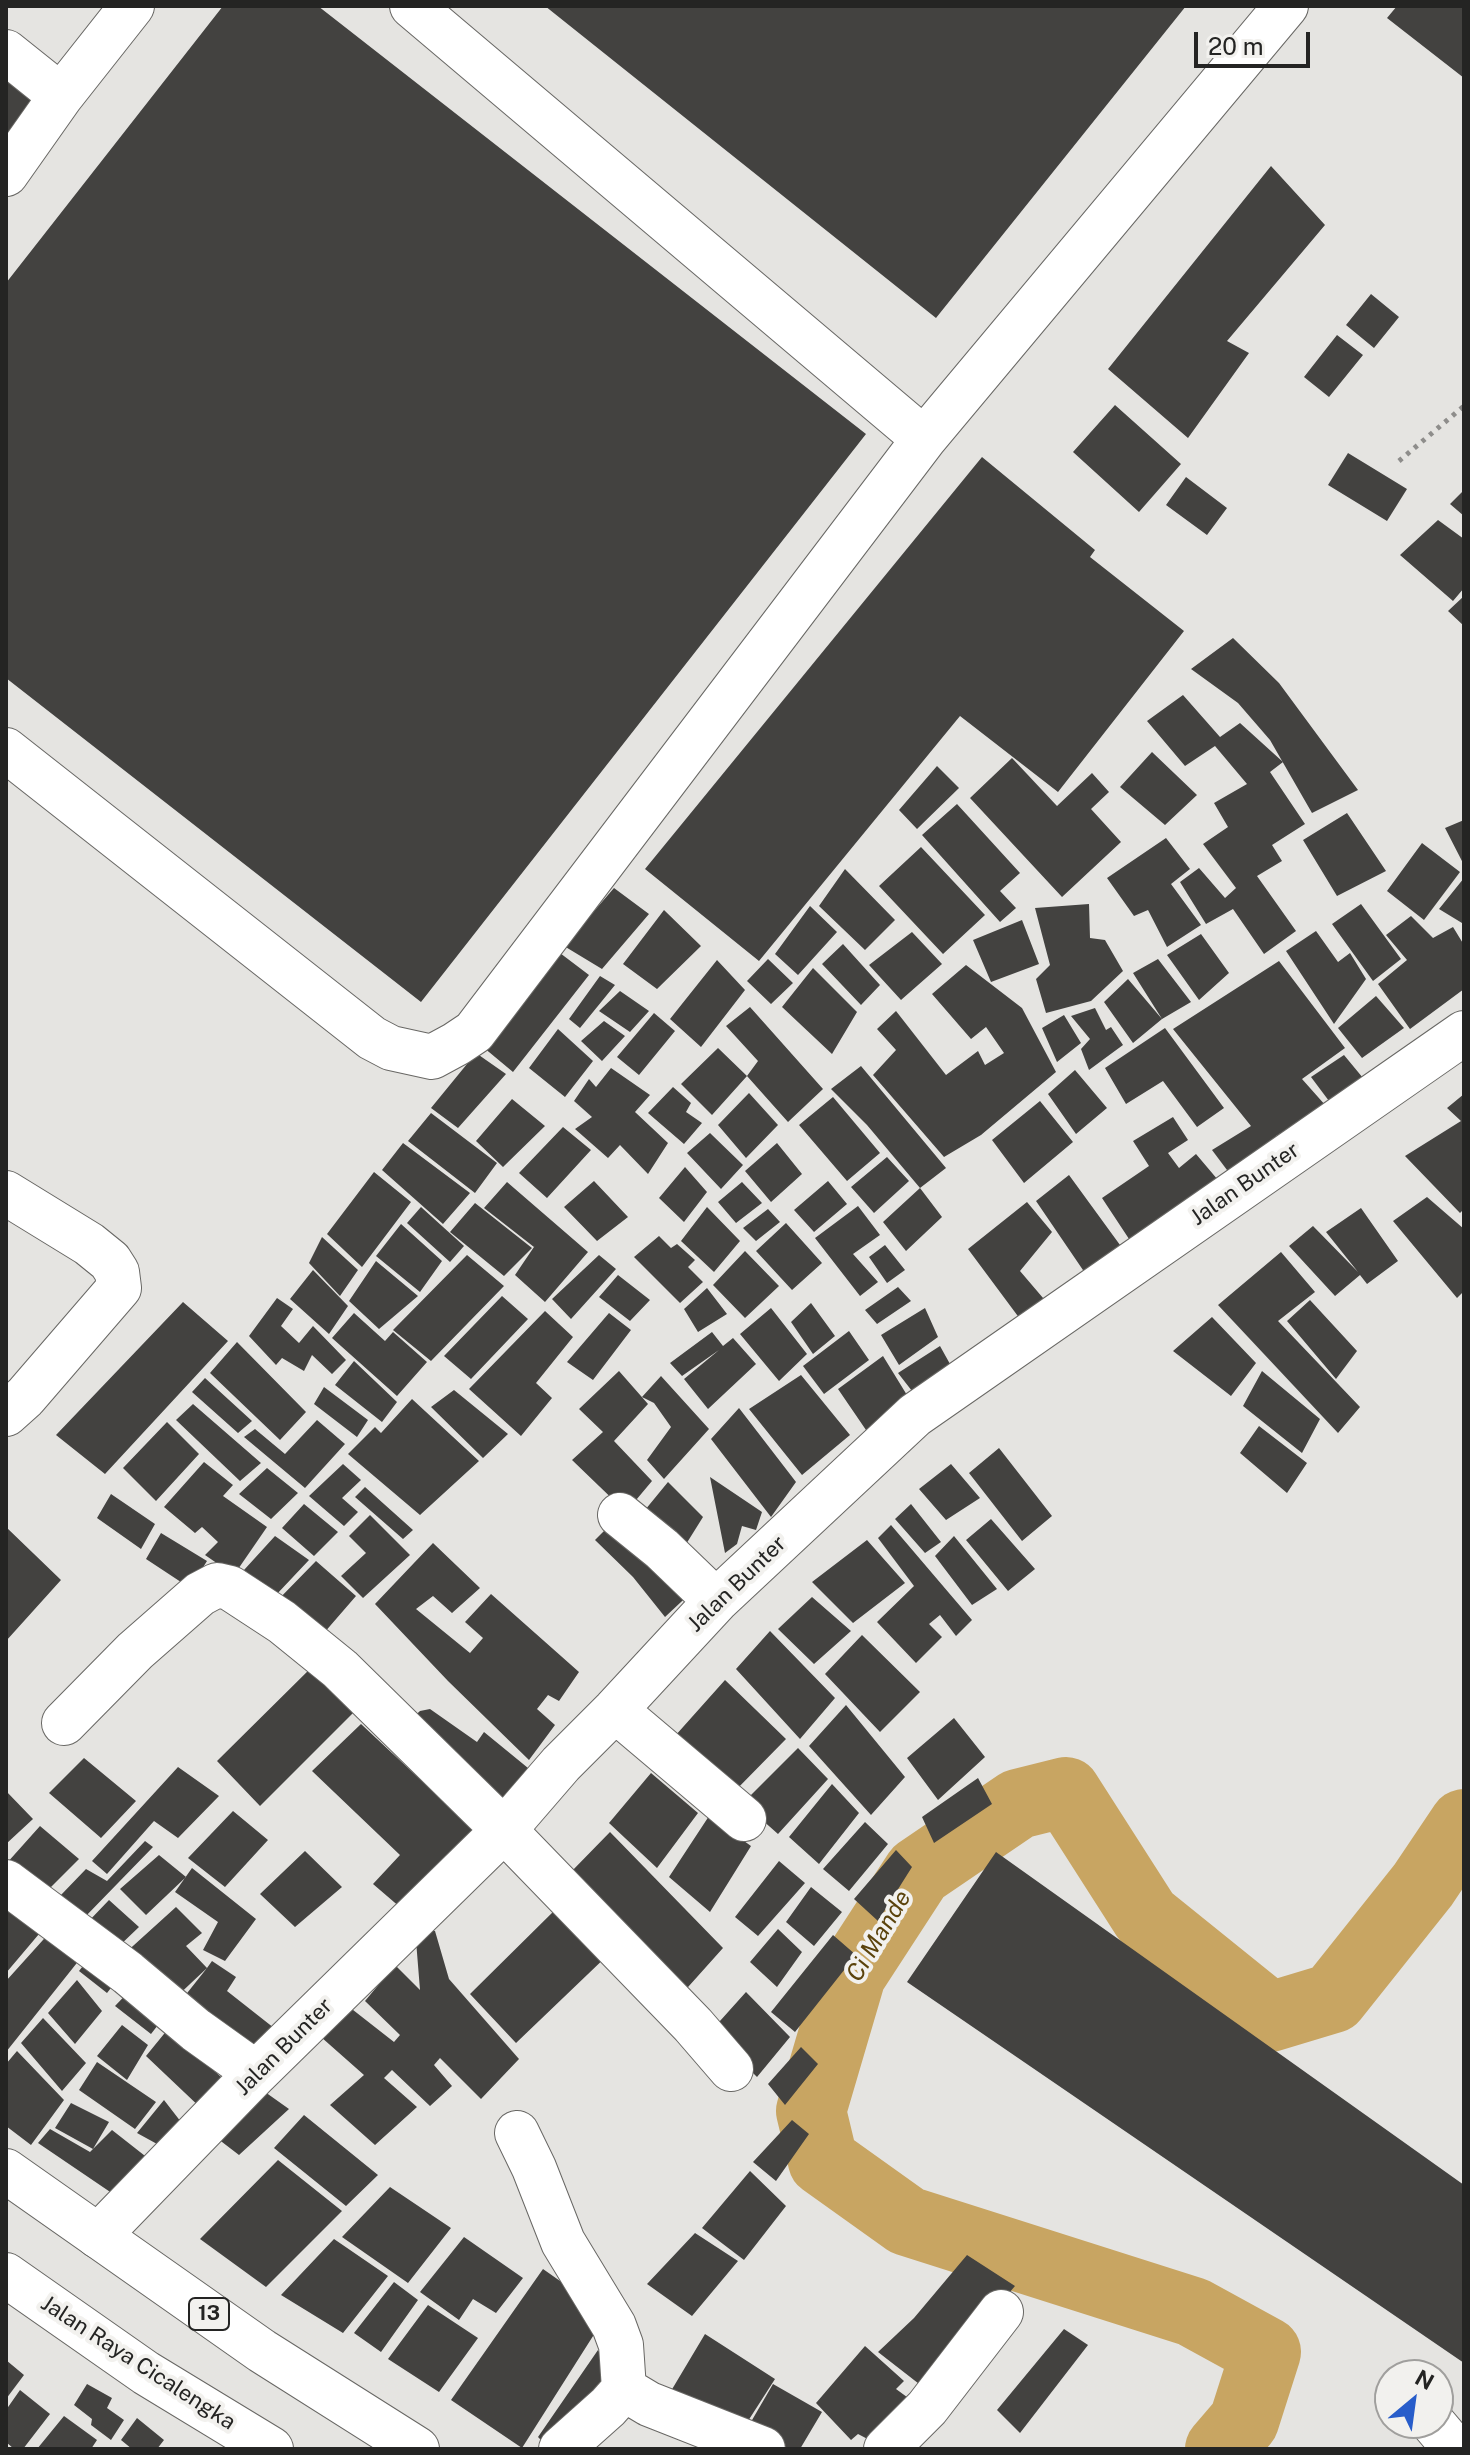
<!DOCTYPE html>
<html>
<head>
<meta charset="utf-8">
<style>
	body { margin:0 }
	#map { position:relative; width:1470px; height:2455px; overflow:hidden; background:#e5e4e1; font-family:"Public Sans",sans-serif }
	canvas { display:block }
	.frame { position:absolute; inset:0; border:8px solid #242423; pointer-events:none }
	.north { position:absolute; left:1374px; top:2359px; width:80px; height:80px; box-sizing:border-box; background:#f2f1ee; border:2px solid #a09f9d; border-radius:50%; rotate:29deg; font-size:22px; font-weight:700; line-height:32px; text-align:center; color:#242423 }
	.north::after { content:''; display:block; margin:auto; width:28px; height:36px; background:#285dca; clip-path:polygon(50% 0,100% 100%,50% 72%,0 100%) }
	.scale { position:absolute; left:1194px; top:32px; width:116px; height:36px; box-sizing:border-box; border:4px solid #242423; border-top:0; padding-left:10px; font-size:24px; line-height:28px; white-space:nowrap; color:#242423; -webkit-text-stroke:6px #f2f1ee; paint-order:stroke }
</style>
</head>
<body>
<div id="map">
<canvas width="1470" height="2455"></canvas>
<div class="frame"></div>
<div class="north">N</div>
<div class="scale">20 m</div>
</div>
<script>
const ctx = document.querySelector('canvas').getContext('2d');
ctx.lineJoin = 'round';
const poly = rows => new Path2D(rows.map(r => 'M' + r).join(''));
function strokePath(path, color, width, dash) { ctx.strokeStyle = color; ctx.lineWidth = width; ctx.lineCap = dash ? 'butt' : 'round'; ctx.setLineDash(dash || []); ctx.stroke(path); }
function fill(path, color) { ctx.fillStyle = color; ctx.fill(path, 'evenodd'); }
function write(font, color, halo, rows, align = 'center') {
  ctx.font = font + ' "Public Sans",sans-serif'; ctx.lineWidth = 8; ctx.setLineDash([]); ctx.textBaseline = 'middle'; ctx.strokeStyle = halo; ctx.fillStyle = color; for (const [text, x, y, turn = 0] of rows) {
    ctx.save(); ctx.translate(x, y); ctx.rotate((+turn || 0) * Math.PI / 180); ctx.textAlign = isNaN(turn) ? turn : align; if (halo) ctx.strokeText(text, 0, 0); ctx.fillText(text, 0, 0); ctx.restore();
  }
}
const river = poly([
	[1220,2449,1244,2421,1266,2352,1193,2312,907,2221,823,2161,811,2111,851,1975,918,1872,1018,1804,1066,1792,1146,1917,1270,2017,1333,1998,1423,1885,1464,1824]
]);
const building = poly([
	[223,6,318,6,866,434,421,1002,6,678,6,283],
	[545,6,1186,6,936,318],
	[1397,6,1464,6,1464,78,1387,18],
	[6,69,44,98,6,147],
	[1271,166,1325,225,1227,341,1249,353,1188,438,1108,369],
	[1371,294,1399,317,1374,348,1346,325],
	[1337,335,1363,355,1329,397,1304,377],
	[1115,405,1181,464,1139,512,1073,452],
	[1348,453,1407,489,1387,521,1328,485],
	[982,457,1095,550,1090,557,1184,631,1058,792,960,716,759,961,645,869],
	[1186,477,1227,508,1207,535,1166,505],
	[1464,490,1464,516,1450,504],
	[1438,520,1464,539,1464,588,1453,601,1400,555],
	[1464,596,1464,626,1448,611],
	[1233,638,1279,683,1358,790,1312,813,1270,740,1238,703,1191,669],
	[1183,695,1220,737,1240,723,1283,762,1270,772,1305,824,1272,845,1282,861,1257,876,1296,931,1264,954,1233,909,1206,924,1180,882,1199,868,1225,898,1236,888,1203,844,1228,827,1214,803,1247,784,1215,746,1185,766,1147,721],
	[1152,752,1197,795,1165,825,1120,787],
	[1012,758,1057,806,1092,773,1109,792,1091,809,1121,842,1062,897,970,798],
	[937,766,959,788,917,829,899,810],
	[957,804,1020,873,1000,891,1016,908,1000,922,922,835],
	[1347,813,1386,871,1337,896,1303,840],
	[1464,820,1464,865,1445,828],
	[1166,838,1190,869,1171,884,1201,925,1167,947,1148,910,1134,916,1107,878],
	[1422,843,1460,872,1424,920,1387,891],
	[921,847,985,915,943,954,879,886],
	[845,869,895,920,865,950,819,906],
	[1464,878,1464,922,1462,923,1439,909],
	[614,888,649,914,602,969,564,946],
	[1089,904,1090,938,1105,940,1123,971,1091,1001,1046,1013,1036,979,1050,965,1035,908],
	[1361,904,1401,959,1373,981,1332,924],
	[810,906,837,932,798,975,775,954],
	[664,910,701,946,657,989,623,964],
	[1411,916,1433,938,1453,927,1464,945,1464,989,1410,1029,1378,984,1407,960,1386,935],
	[1022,920,1039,964,991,982,973,940],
	[1316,931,1338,962,1350,953,1366,979,1334,1024,1286,951],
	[912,932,942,964,901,1000,869,965],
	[1201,934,1229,973,1199,1000,1167,955],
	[843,944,880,985,861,1005,822,964],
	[556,950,589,975,513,1072,483,1047],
	[768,959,793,983,771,1004,747,981],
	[1158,959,1191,1002,1162,1019,1133,973],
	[717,960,745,990,701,1047,670,1019],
	[1279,961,1345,1048,1302,1079,1326,1106,1276,1136,1286,1149,1236,1182,1212,1150,1251,1126,1173,1029],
	[966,965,1022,1008,1056,1072,981,1135,944,1157,873,1075,896,1050,877,1029,896,1011,946,1075,978,1051,985,1065,1004,1053,986,1027,971,1039,932,994],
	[813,968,857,1012,832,1054,782,1007],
	[600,976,615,985,580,1028,569,1019],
	[1128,979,1162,1019,1133,1043,1104,1002],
	[620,991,649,1011,630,1032,599,1011],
	[1376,996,1404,1028,1362,1058,1338,1028],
	[750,1007,823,1089,788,1122,747,1076,758,1061,726,1026],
	[1095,1008,1106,1030,1111,1027,1123,1045,1089,1070,1081,1049,1090,1039,1071,1016],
	[654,1013,675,1031,639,1075,617,1057],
	[1064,1015,1081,1043,1057,1062,1042,1028],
	[604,1021,625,1036,602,1061,581,1041],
	[1165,1028,1224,1108,1197,1127,1163,1081,1126,1104,1105,1068],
	[558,1029,593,1061,565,1097,529,1068],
	[718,1048,747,1076,712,1115,681,1084],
	[476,1053,506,1074,458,1128,431,1108],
	[1344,1055,1363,1078,1329,1101,1311,1077],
	[861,1066,946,1168,920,1188,867,1125,831,1089],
	[611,1068,650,1095,635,1112,668,1143,648,1174,620,1145,608,1158,575,1129,592,1117,574,1101,589,1079,596,1087],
	[1075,1070,1107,1108,1076,1134,1048,1094],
	[673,1087,691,1103,686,1112,702,1123,684,1144,648,1113],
	[749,1093,778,1125,746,1158,718,1125],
	[1464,1094,1464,1209,1460,1213,1405,1156,1461,1121,1447,1108],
	[833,1097,880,1153,847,1181,799,1125],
	[512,1099,545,1126,503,1167,476,1141],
	[1040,1101,1073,1142,1024,1183,992,1140],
	[431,1113,497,1163,475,1193,408,1141],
	[1173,1117,1188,1140,1168,1153,1179,1168,1196,1154,1218,1180,1133,1245,1102,1198,1149,1166,1133,1141],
	[563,1127,591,1150,547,1198,519,1173],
	[710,1133,743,1165,721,1189,687,1153],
	[403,1143,470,1193,443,1224,382,1170],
	[777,1143,802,1174,771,1202,745,1171],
	[887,1157,909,1181,874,1213,851,1187],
	[685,1167,707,1192,684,1222,659,1198],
	[374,1172,411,1202,362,1267,327,1234],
	[1069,1175,1120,1245,1085,1273,1036,1201],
	[594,1181,628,1217,597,1241,564,1207],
	[828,1181,847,1204,814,1232,794,1210],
	[507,1182,588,1252,545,1302,515,1275,536,1244,534,1247,484,1208],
	[742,1182,762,1203,736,1223,718,1202],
	[920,1188,942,1217,906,1251,883,1222],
	[1427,1197,1464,1229,1464,1291,1457,1298,1393,1221],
	[1027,1202,1052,1232,1020,1271,1049,1305,1023,1323,968,1249],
	[475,1203,532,1248,504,1276,450,1232],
	[858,1206,880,1235,853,1254,878,1282,860,1296,815,1238],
	[421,1207,464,1246,450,1262,407,1223],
	[707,1207,740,1241,714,1272,681,1241],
	[1361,1208,1398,1261,1367,1284,1360,1275,1335,1296,1289,1246,1313,1226,1358,1272,1326,1232],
	[768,1209,780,1222,756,1241,743,1228],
	[786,1223,822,1263,792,1290,756,1251],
	[401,1224,442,1261,420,1292,376,1256],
	[659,1236,671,1248,677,1244,695,1260,688,1267,703,1282,680,1303,634,1257],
	[322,1237,358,1270,340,1296,309,1263],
	[885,1245,905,1270,887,1283,869,1257],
	[745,1251,779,1286,745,1318,713,1285],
	[1281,1252,1315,1292,1278,1321,1360,1407,1338,1433,1218,1305],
	[467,1255,504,1286,431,1361,393,1330],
	[599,1255,616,1269,571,1319,552,1299],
	[376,1261,418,1296,379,1329,349,1301],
	[313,1270,348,1306,329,1334,290,1299],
	[618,1275,650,1300,630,1321,599,1297],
	[898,1287,911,1301,877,1324,865,1310],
	[707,1288,727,1314,698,1332,684,1309],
	[502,1296,528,1319,471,1379,444,1356],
	[277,1298,293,1309,281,1326,299,1343,313,1326,346,1360,332,1374,312,1355,304,1371,282,1358,276,1365,249,1336],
	[1310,1300,1357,1351,1336,1379,1287,1321],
	[183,1302,228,1341,105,1474,56,1435],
	[811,1303,835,1336,813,1354,791,1322],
	[771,1308,807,1354,779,1381,740,1334],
	[925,1308,938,1337,899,1365,881,1335],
	[545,1311,573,1337,536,1383,552,1398,521,1436,469,1389],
	[354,1313,385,1341,393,1332,427,1362,397,1396,332,1338],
	[609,1313,631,1330,593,1380,567,1362],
	[1212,1317,1256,1363,1231,1396,1173,1351],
	[849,1331,869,1360,824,1394,803,1366],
	[712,1332,723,1346,733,1338,756,1364,708,1409,684,1379,719,1350,682,1376,670,1363],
	[237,1342,306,1412,280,1440,210,1373],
	[940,1346,950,1364,912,1391,898,1373],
	[883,1356,910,1400,866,1430,838,1389],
	[354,1361,397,1402,382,1422,335,1385],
	[619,1371,648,1404,614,1441,652,1481,626,1512,572,1460,603,1432,579,1409],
	[1262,1371,1320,1419,1302,1453,1243,1406],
	[801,1375,850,1435,802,1475,749,1409],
	[661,1376,709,1429,664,1479,647,1460,671,1427,654,1403,642,1397],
	[205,1378,252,1421,238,1433,192,1392],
	[324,1387,368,1420,357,1437,314,1404],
	[454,1390,508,1434,483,1458,431,1407],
	[412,1399,479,1461,420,1515,348,1454,375,1427,381,1433],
	[193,1404,261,1463,240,1481,176,1420],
	[739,1408,796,1482,771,1517,711,1439],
	[317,1420,345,1444,305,1488,244,1437,255,1429,285,1454],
	[167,1422,199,1454,156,1501,123,1468],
	[1259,1426,1307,1463,1287,1493,1240,1453],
	[999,1448,1052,1516,1022,1541,969,1473],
	[204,1462,233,1485,223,1496,267,1527,234,1575,205,1555,218,1542,202,1527,195,1533,164,1507],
	[343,1464,361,1480,342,1498,358,1512,344,1526,309,1496],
	[951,1464,980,1498,946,1520,919,1489],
	[267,1468,298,1493,271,1519,239,1494],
	[710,1477,762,1512,756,1530,742,1526,737,1544,725,1553],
	[668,1482,703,1517,678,1557,636,1521],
	[365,1487,413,1530,403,1539,355,1497],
	[111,1494,155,1524,141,1549,97,1518],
	[304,1504,338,1532,314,1556,282,1528],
	[911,1504,941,1542,925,1553,895,1519],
	[370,1515,410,1555,363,1598,341,1576,366,1553,349,1536],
	[619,1516,697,1587,665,1617,633,1577,595,1540],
	[991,1519,1035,1569,1008,1591,966,1540],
	[891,1525,972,1620,956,1636,940,1615,929,1624,942,1637,916,1663,877,1622,914,1586,878,1538],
	[6,1527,61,1580,6,1641],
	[161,1533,207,1561,190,1588,146,1559],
	[275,1536,309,1560,276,1595,244,1570],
	[954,1536,997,1589,972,1605,935,1556],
	[867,1540,905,1583,853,1623,812,1582],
	[433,1543,480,1588,452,1613,433,1596,416,1609,470,1653,483,1638,465,1622,491,1594,579,1672,559,1701,548,1695,537,1709,555,1725,529,1760,448,1681,375,1604],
	[316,1561,356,1596,317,1641,274,1604],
	[812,1597,851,1631,814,1664,778,1629],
	[770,1631,835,1698,800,1739,736,1669],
	[862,1635,920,1692,880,1732,825,1674],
	[319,1660,362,1704,260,1806,217,1761],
	[725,1680,786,1739,732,1794,675,1736],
	[846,1705,905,1777,871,1815,809,1746],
	[430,1709,477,1742,484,1732,528,1768,499,1811,407,1723,420,1711],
	[954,1718,985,1757,938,1800,907,1758],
	[361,1724,485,1840,408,1914,373,1884,400,1855,312,1771],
	[798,1748,828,1779,778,1834,743,1803],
	[84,1758,136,1801,101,1838,49,1793],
	[178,1767,219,1796,178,1838,154,1821,107,1874,92,1861],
	[651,1773,698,1813,657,1868,609,1823],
	[978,1778,992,1804,934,1843,922,1817],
	[832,1784,859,1813,819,1864,789,1837],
	[6,1791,33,1819,6,1844],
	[233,1811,268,1840,225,1887,188,1858],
	[709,1816,751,1846,710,1912,669,1877],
	[865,1822,888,1844,849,1891,823,1869],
	[40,1826,79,1859,42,1896,6,1864],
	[610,1832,723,1948,680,1996,570,1873],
	[145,1841,153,1847,83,1919,60,1896,86,1869,107,1881],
	[896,1850,912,1867,878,1921,854,1899],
	[305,1851,342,1887,295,1927,260,1894],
	[996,1852,1464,2185,1464,2363,907,1982],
	[159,1855,186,1877,146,1915,120,1889],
	[779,1861,805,1883,758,1936,735,1917],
	[192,1868,256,1919,225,1961,203,1950,218,1922,175,1892],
	[6,1887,50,1921,6,1973],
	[811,1887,842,1912,814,1946,786,1922],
	[109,1900,139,1927,116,1949,86,1924],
	[559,1906,611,1952,516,2043,470,1994],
	[176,1907,202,1933,186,1946,207,1968,212,1961,236,1977,227,1991,274,2028,249,2056,180,2002,207,1968,172,2001,123,1955],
	[415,1928,435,1931,449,1979,519,2059,481,2099,440,2058,434,2065,452,2086,430,2106,392,2070,384,2078,417,2107,375,2145,330,2105,364,2075,321,2037,348,2006,394,2042,400,2035,365,2001,395,1965,420,1990],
	[778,1929,802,1952,777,1987,750,1962],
	[52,1930,84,1954,6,2052,6,1981],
	[833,1935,856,1955,795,2032,771,2012],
	[94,1952,122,1974,107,1993,79,1971],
	[77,1980,102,2011,75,2044,48,2013],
	[137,1983,168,2012,151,2034,115,2006],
	[746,1992,790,2037,757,2077,711,2031],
	[43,2018,86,2063,62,2091,21,2043],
	[122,2025,148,2045,127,2080,97,2056],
	[168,2029,231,2086,204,2111,146,2056],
	[801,2047,818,2064,785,2105,768,2084],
	[17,2051,64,2100,31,2145,6,2126,6,2064],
	[97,2062,156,2102,135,2129,79,2090],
	[258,2087,289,2109,239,2155,209,2132],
	[164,2100,188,2131,168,2150,137,2133],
	[71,2103,109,2122,93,2149,55,2128],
	[304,2115,378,2175,346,2206,274,2148],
	[792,2120,809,2134,776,2181,753,2162],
	[50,2129,90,2152,112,2130,154,2163,122,2200,38,2143],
	[278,2160,342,2211,266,2287,200,2239],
	[750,2171,786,2206,744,2260,702,2228],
	[390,2187,451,2228,408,2283,342,2237],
	[695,2233,738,2261,692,2316,647,2284],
	[464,2237,523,2278,496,2313,473,2299,459,2320,420,2292],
	[334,2239,388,2276,343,2333,281,2295],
	[967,2255,1015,2286,961,2349,923,2387,878,2352,914,2318],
	[543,2269,607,2314,522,2448,451,2400],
	[394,2282,418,2300,381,2352,354,2333],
	[428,2305,478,2338,439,2392,388,2359],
	[1064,2329,1088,2345,1020,2433,997,2410],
	[705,2334,775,2379,739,2435,668,2396],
	[865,2346,904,2381,896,2389,922,2408,881,2446,858,2434,851,2440,816,2403],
	[598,2350,618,2389,549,2448,538,2437],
	[6,2360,24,2375,6,2399],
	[87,2384,112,2398,107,2408,124,2420,111,2440,91,2425,92,2419,74,2405],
	[773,2384,822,2412,800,2449,790,2449,748,2427],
	[20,2390,50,2414,23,2449,14,2449,6,2442,6,2410],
	[64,2416,97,2440,91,2449,37,2449],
	[137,2418,164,2440,157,2449,132,2449,121,2440]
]);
const path = poly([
	[1399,461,1464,406]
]);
const minor = poly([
	[412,6,924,439],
	[6,52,61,96],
	[6,174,61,96,132,6],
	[6,750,372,1038,391,1048,432,1057,456,1044,474,1032,924,439,1286,6],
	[6,1193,89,1244,110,1261,117,1272,119,1288,25,1397,6,1414],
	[620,1515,662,1549,716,1601],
	[615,1710,744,1819],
	[64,1723,135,1651,200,1594,217,1585,230,1588,282,1622,340,1669,504,1830,693,2025,731,2069],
	[6,1882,128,1973,196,2030,256,2073],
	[517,2133,534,2168,563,2242,614,2326,621,2345,624,2389,649,2404,763,2449],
	[98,2236,256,2073,504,1830,561,1764,615,1710,716,1601,915,1415,1464,1033],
	[1433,2423,1455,2449],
	[561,2449,608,2407,624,2389],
	[886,2449,927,2408,1001,2312]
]);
const highway = poly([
	[6,2171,262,2351,417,2449],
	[6,2275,146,2373,271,2449]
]);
const shields = [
	[209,2314,40]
];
const shieldNames = [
	["13",209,2314]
];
const streetNames = [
	["Jalan Bunter",1245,1184,-35],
	["Jalan Bunter",737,1584,-44],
	["Jalan Bunter",284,2047,-45],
	["Jalan Raya Cicalengka",138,2363,33]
];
const waterNames = [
	["Ci Mande",879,1936,-59]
];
strokePath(river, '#c8a562', 70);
fill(building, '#434240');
strokePath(minor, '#686764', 46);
strokePath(highway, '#686764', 46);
strokePath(path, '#8e8d8b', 5, [4, 6]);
strokePath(minor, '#fff', 44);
strokePath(highway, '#fff', 44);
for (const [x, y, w] of shields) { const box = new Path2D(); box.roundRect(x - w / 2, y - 16, w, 32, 6); ctx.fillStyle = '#f2f1ee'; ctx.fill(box); strokePath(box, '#242423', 2); }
write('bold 20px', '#242423', null, shieldNames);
write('22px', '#242423', '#f2f1ee', streetNames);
write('italic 24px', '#5b430c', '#f2f1ee', waterNames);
</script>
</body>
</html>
